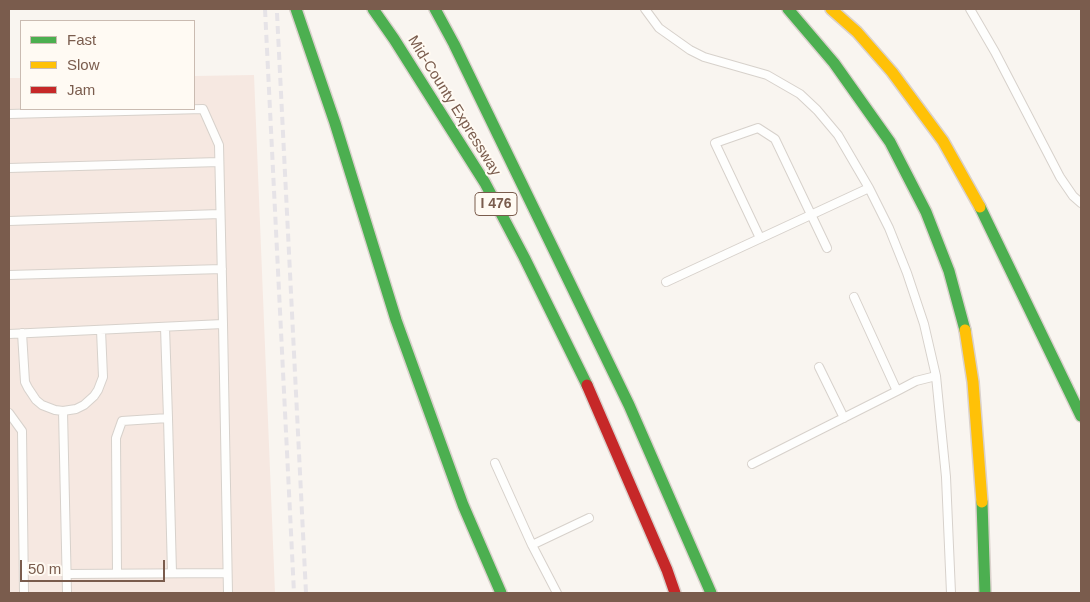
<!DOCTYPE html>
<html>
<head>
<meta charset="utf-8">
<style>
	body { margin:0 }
	#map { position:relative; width:1090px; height:602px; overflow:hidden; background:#f9f5f0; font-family:Helvetica,sans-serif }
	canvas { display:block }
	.frame { position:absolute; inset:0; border:10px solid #7a5c4d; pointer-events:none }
	.legend { position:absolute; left:20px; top:20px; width:175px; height:90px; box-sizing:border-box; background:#fffaf3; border:1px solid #cabbb1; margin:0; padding:6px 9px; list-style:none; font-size:15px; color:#7a5c4d }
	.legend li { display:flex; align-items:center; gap:10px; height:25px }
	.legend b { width:25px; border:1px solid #cabbb1 }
	.scale { position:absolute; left:20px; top:560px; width:145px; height:22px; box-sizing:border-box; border:2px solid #7a5c4d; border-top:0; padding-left:6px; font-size:15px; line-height:18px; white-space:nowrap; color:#7a5c4d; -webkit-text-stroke:4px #fffaf3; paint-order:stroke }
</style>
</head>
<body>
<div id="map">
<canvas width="1090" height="602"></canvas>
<div class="frame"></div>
<ul class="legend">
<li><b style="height:6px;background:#4caf50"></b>Fast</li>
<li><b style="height:6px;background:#ffc107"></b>Slow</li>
<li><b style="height:6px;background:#c62828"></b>Jam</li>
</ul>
<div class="scale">50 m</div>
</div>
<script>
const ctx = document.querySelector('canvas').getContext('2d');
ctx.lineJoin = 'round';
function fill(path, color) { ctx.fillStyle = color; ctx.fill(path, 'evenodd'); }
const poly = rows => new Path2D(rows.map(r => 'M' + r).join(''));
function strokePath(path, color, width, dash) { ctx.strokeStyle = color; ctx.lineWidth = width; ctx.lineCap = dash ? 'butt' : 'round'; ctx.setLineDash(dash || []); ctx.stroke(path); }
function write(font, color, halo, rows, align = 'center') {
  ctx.font = font + ' Helvetica,sans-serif'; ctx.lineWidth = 4; ctx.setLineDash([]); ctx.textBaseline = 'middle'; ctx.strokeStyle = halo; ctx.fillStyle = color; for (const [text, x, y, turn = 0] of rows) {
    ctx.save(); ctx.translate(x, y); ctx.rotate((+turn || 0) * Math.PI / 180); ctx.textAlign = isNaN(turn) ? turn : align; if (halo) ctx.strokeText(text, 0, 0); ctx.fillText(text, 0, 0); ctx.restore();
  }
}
const commercial = poly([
	[254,75,275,593,9,593,9,78,21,78,21,109,194,109,194,76]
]);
const lane = poly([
	[645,9,659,28,690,50,704,57,767,75,800,94,817,110,838,135,869,188,889,228,907,273,924,324,936,376,946,477,951,593],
	[970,9,995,52,1060,177,1073,196,1081,203],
	[9,114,203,109,219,145,223,324],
	[9,168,219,162],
	[9,221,220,214],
	[760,238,715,143,758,128,775,139,827,248],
	[9,275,222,269],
	[666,282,869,188],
	[22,333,25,382,28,388,36,400,42,405,55,410,63,411,76,409,84,405,94,396,98,390,103,377,101,330],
	[9,334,223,324,228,593],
	[819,367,844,418],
	[897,391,916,381,936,376],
	[63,411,67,593],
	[9,413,22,431,24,593],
	[168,418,172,573],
	[495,463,532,545,557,593],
	[752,464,897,391,854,297],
	[532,545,589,518],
	[117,573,116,438,122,421,168,418,165,327],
	[67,574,227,573]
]);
const fast = poly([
	[296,9,335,123,396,320,463,505,501,593],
	[373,9,394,39,485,183,524,257,587,385],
	[435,9,454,44,629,405,711,593],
	[788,9,834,63,890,142,926,212,949,271,965,330],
	[980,207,1081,416],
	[982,502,985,593]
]);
const slow = poly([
	[831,9,857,32,892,72,943,141,980,207],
	[965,330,973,382,982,502]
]);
const jam = poly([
	[587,385,667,570,675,593]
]);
const rail = poly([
	[265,9,294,593],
	[277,13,306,593]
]);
const shields = [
	[496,204,42]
];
const shieldNames = [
	["I 476",496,204]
];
const streetNames = [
	["Mid-County Expressway",454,106,58]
];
fill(commercial, '#f6e8e1');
strokePath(lane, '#d7d1cb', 10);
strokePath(fast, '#dad1cc', 14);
strokePath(slow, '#dad1cc', 14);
strokePath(jam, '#dad1cc', 14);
strokePath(lane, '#fefefd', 8);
strokePath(fast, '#4caf50', 11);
strokePath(slow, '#ffc107', 11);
strokePath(jam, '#c62828', 11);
strokePath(rail, '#e6e3e7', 4, [8, 5]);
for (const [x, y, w] of shields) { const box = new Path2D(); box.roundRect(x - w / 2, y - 11.5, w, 23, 4); ctx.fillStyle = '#fffaf3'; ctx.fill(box); strokePath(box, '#7a5c4d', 1); }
write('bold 14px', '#7a5c4d', null, shieldNames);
write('15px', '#7a5c4d', '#fffaf3', streetNames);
</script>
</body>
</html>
